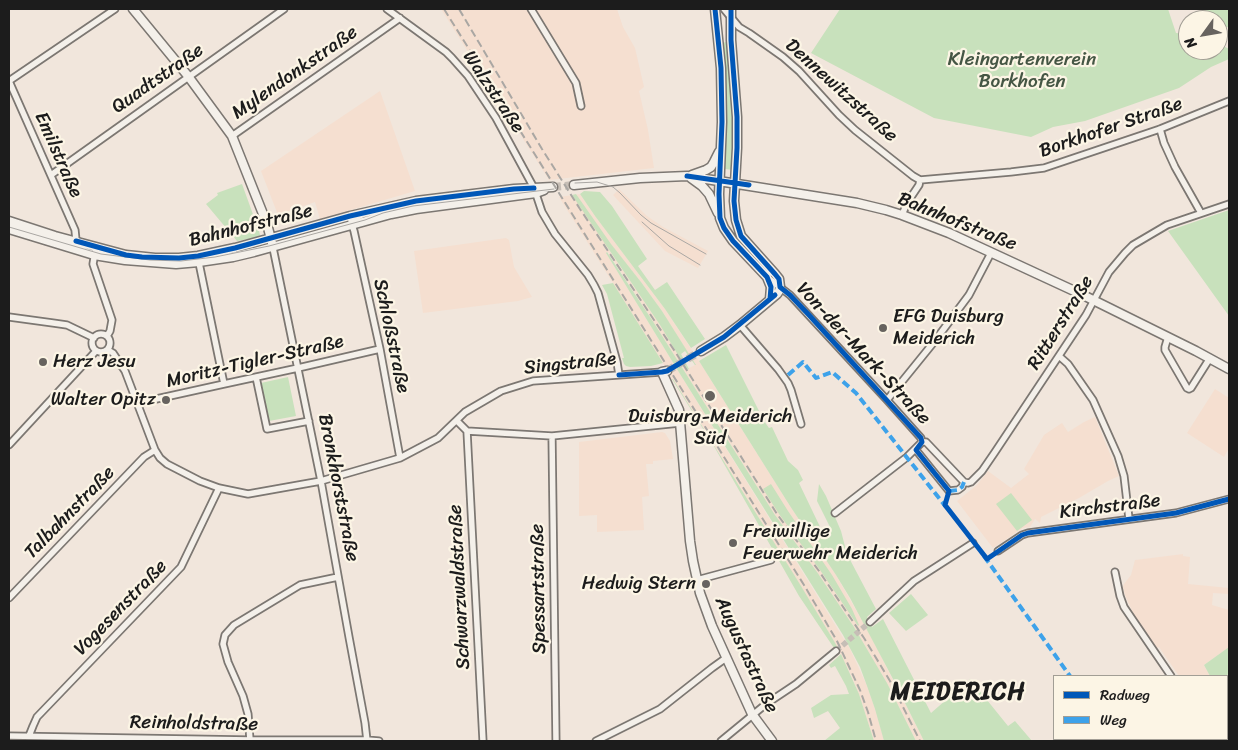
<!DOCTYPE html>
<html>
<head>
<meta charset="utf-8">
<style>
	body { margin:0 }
	#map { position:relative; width:1238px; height:750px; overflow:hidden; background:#f1e6dc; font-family:Sriracha,sans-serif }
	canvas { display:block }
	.frame { position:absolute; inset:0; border:10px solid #1c1c1c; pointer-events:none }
	.legend { position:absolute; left:1053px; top:675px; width:175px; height:65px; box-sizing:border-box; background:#fcf5e5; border:1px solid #a29e95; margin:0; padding:6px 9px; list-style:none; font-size:15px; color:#1c1c1c }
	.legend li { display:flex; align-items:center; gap:10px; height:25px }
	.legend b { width:25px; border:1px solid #a29e95 }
	.north { position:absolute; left:1178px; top:10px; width:50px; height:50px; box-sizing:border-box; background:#fcf5e5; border:1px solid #a29e95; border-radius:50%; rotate:238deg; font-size:14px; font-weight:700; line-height:20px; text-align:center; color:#1c1c1c }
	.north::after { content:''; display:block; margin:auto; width:18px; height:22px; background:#67635f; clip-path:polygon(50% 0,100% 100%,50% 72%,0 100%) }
</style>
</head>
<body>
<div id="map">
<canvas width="1238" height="750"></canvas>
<div class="frame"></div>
<ul class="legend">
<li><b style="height:6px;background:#0057b8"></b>Radweg</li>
<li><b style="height:6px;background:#3da2ea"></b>Weg</li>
</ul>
<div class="north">N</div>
</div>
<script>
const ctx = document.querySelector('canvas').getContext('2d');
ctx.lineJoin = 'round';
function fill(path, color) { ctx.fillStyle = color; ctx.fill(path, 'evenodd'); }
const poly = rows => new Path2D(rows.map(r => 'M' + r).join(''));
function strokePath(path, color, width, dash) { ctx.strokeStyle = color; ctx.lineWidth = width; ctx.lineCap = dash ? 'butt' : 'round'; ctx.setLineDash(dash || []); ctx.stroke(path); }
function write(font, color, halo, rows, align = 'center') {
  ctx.font = font + ' Sriracha,sans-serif'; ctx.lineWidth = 4.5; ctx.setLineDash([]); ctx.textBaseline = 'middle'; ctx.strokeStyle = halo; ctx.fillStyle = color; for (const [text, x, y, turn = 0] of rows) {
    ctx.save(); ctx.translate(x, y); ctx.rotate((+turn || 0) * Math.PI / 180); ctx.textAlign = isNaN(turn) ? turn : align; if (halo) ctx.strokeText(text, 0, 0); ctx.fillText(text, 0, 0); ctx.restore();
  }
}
const built = poly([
	[441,9,617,9,623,27,635,48,644,87,639,91,648,130,654,168,549,180],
	[380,91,415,191,320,219,315,202,278,215,261,171],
	[619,189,647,216,663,227,708,251,698,268,665,251,613,195],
	[580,194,595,216,665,309,699,361,790,506,836,575,868,631,924,741,916,741,887,683,854,627,817,572,775,515,654,323,608,252,606,253,680,374,850,649,867,686,875,709,884,741,874,741,859,694,851,675,834,641,701,424,673,379,672,379,663,363,559,197],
	[611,245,641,282,662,311,695,365,687,369,660,325,607,247],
	[506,238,509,240,514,267,532,297,518,301,423,313,414,251],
	[1215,389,1229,398,1229,448,1224,457,1187,433],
	[1095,417,1119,476,1108,481,1079,498,1041,517,1040,523,1035,519,1030,527,1023,528,993,548,957,501,977,485,988,471,1011,488,1029,474,1024,469,1044,435,1062,423,1068,432,1084,422],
	[662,432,665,433,670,441,673,459,653,461,653,464,646,464,649,496,642,497,644,530,597,532,597,515,579,516,579,442],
	[1183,554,1183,556,1190,557,1188,584,1229,588,1229,594,1213,593,1212,605,1229,610,1229,647,1204,665,1210,676,1179,676,1159,647,1157,648,1133,613,1125,595,1123,587,1124,584,1131,575,1135,560]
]);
const green = poly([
	[840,9,1168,9,1176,33,1188,34,1188,50,1218,50,1218,43,1229,49,1229,59,1211,67,1179,88,1085,121,1053,127,1031,137,934,118,811,53],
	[1203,9,1229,9,1229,27,1218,28,1218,20,1211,20],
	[727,42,734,113,733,170,725,169,725,97,721,43],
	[242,184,259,231,260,235,259,237,237,241,206,204,218,195,217,193],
	[584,191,600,192,612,206,647,259,638,266,655,290,667,282,705,339,691,348,665,309,595,216,580,194],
	[576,194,611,244,641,282,662,311,696,365,695,365,685,351,681,354,689,369,687,370,660,325,572,195],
	[1229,210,1229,316,1168,231],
	[607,252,654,323,775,515,817,572,854,627,887,683,916,741,884,741,875,709,867,686,860,667,843,635,680,374,606,253],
	[613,283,663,363,651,366,630,367,626,366,624,364,622,358,624,358,607,294,602,285],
	[726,345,764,421,769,428,772,427,788,461,798,470,803,480,799,483,823,533,830,527,817,501,819,484,826,496,841,531,847,554,876,609,867,617,872,627,883,619,931,713,970,679,1008,726,1015,721,1032,741,924,741,893,679,850,598,836,575,790,506,699,361],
	[288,377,296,416,269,421,261,383],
	[672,379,673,379,801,586,834,641,840,652,838,654,799,596,715,448],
	[771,484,788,511,832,575,852,609,859,625,858,626,820,570,779,514,763,489],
	[1011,493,1032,520,1017,531,996,504],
	[911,594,928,615,906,631,889,613],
	[1229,647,1229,674,1225,676,1210,676,1204,665],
	[841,654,859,694,874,741,824,741,840,728,828,711,814,718,811,708,831,695,849,694,846,686,835,666,831,668,829,665]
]);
const streetTunnel = poly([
	[836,651,870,622]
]);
const secondaryTunnel = poly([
	[553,187,574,185],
	[667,371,701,351]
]);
const street = poly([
	[387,9,446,52,452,58,468,76,496,118,534,188,542,212,555,234,588,275,594,285,598,293,617,362,619,375],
	[531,9,576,83,581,106],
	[724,9,739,27,749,33,783,57,799,71,839,115,855,130,913,176,920,180],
	[9,81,75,230,76,240,75,245],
	[9,81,115,9],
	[1160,129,1164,143,1175,167,1201,213],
	[232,136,400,18],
	[51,175,284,9],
	[920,180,1011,172,1044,168,1160,129,1229,101],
	[902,215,907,203,919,185,920,180],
	[360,216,351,220,352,225,354,231,380,349,400,458],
	[272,243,321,481,349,637,365,723,367,741],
	[95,252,93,264,112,320,110,331,107,336],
	[198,258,224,384],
	[768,278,790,295,887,400,921,438,922,442,926,442,964,482],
	[9,317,53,323,67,325,94,338],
	[740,325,778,369,788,383,791,390,801,424],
	'92 343a9 9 0 1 1 18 0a9 9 0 1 1-18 0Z',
	[1168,337,1165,347,1165,350,1187,388,1189,389,1191,388,1210,358],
	[108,350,113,353,125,371,155,450,160,458,167,464,200,481,219,488,248,494,321,481,400,458,438,438,465,412,501,391,533,381,662,372],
	[1059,356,1068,364,1093,400,1118,456,1124,476,1129,519],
	[256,377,267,429,309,421],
	[887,400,934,342,969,295,991,253],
	[138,403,224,384,298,368,380,349],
	[457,421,467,431,552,436,680,423],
	[467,431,483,741],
	[552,436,556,741],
	[9,445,96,351],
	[916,450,949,491,958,490,962,487,964,482],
	[964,482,968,483,971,482,982,471,995,452,1086,315,1109,272,1125,253,1133,245,1167,225,1229,204],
	[835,513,907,457,922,442],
	[998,551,1022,535,1028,533,1176,513,1229,499],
	[1115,572,1120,596,1124,607,1171,676],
	[697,580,771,560],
	[9,598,144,457,155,450],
	[870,622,914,581,973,543],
	[1227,683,1229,681],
	[9,736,250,740,367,740,379,741],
	[29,736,33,726,37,717,181,567,219,488],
	[250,740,248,714,243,696,228,662,223,644,225,635,234,625,300,585,338,577],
	[596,741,660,709,712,668,726,658],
	[721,741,766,704,796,684,836,651],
	[1144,741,1147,739]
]);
const secondary = poly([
	[133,9,188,76,232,136,267,224,272,243],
	[715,9,721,68,722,122,719,194,720,218,724,228,733,241,767,277,771,287,770,299],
	[692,175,706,170,711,167,714,162,719,152],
	[691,178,702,186,709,194,718,213],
	[574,185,640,178,687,176,813,196,857,203,886,210,902,215,949,233,1083,295,1196,351,1229,369],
	[9,221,55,236,126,255,155,258,179,258,198,256,235,248,350,216,416,201,514,189,553,187],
	[9,229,94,255,125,260,176,264,199,262,233,257,254,252,391,214,416,209,536,193,544,190],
	[701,351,724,337,740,325,777,294,779,291,780,287,779,279,775,274,741,236,736,220,734,201,737,148,737,117,731,40,731,9],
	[667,371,662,372,679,410,690,541,693,561,700,593,712,626,752,714,772,741]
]);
const tram = poly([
	[575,183,597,182,613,187,620,193,641,215,651,223,706,254],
	[642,222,669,246,700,265],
	[9,227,101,254,150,260,181,261,215,257,269,246,365,220,383,213,413,206,554,189]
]);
const rail = poly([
	[444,9,804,585,837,641,860,690,868,712,876,741],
	[459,9,542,149,580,209,676,353,777,514,819,571,864,638,890,681,920,741]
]);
const quiet = poly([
	[788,375,803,362,816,378,832,372,856,393,946,507],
	[949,491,958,490,962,487,964,482],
	[984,556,1070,676],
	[1114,739,1116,741]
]);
const cycleway = poly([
	[715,9,721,68,722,122,719,194,720,218,724,228,733,241,767,277,771,287,770,299],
	[731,9,731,40,737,117,737,148,734,201,736,220,741,236,775,274,779,279,780,287,790,295,809,315,921,438,922,442,916,450,949,491,945,505,987,559,1022,535,1028,533,1176,513,1229,499],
	[687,176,749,185],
	[76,241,126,255,142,257,179,258,198,256,235,248,350,216,416,201,514,189,534,188],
	[619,375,662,372,667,371,724,337,775,295]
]);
const markers = [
	[883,328,5,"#67635f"],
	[43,362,5,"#67635f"],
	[710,396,6,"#67635f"],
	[166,400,5,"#67635f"],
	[733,543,5,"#67635f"],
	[706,584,5,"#67635f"]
];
const parkNames = [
	["Kleingartenverein",1022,60],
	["Borkhofen",1022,82]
];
const streetNames = [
	["Mylendonkstraße",295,73,-35],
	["Quadtstraße",158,79,-35],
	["Dennewitzstraße",841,91,42],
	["Walzstraße",493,92,56],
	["Borkhofer Straße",1111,128,-19],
	["Emilstraße",58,155,66],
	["Bahnhofstraße",957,222,22],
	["Bahnhofstraße",251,226,-14],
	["Ritterstraße",1061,323,-58],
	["Schloßstraße",391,336,78],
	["Von-der-Mark-Straße",863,354,47],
	["Moritz-Tigler-Straße",255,362,-13],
	["Singstraße",570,364,-6],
	["Bronkhorststraße",338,488,79],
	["Kirchstraße",1110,507,-7],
	["Talbahnstraße",70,513,-46],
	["Schwarzwaldstraße",460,587,-93],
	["Spessartstraße",539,589,-91],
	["Vogesenstraße",121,608,-46],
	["Augustastraße",746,655,65],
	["Reinholdstraße",194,724,1]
];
const poiNames = [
	["EFG Duisburg",893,317],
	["Meiderich",893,339],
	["Herz Jesu",53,362],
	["Walter Opitz",156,400,"right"],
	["Duisburg-Meiderich",710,417,"center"],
	["Süd",710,439,"center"],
	["Freiwillige",743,532],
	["Feuerwehr Meiderich",743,554],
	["Hedwig Stern",696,584,"right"]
];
const districtNames = [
	["MEIDERICH",958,693]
];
fill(built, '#f5dfd0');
fill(green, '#c8e1bc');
strokePath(streetTunnel, '#c6beb6', 5.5, [5.5, 3]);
strokePath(secondaryTunnel, '#c6beb6', 8, [8, 4]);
strokePath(street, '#7c7772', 9);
strokePath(secondary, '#7c7772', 11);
strokePath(street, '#f4f0ea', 5.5);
strokePath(secondary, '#f4f0ea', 8);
strokePath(tram, '#aaa7a3', 1);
strokePath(rail, '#aaa7a3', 2, [8, 4]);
strokePath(quiet, '#3da2ea', 4, [8, 4]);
strokePath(cycleway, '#0057b8', 5);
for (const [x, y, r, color] of markers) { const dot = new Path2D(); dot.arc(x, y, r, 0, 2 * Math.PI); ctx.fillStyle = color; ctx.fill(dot); strokePath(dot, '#fcf5e5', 2); }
write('19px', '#455644', '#fcf5e5', parkNames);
write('19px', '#1c1c1c', '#fcf5e5', streetNames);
write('19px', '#1c1c1c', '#fcf5e5', poiNames, 'left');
ctx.letterSpacing = '1px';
write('bold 24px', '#1c1c1c', '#fcf5e5', districtNames);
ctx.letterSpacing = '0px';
</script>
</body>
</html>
